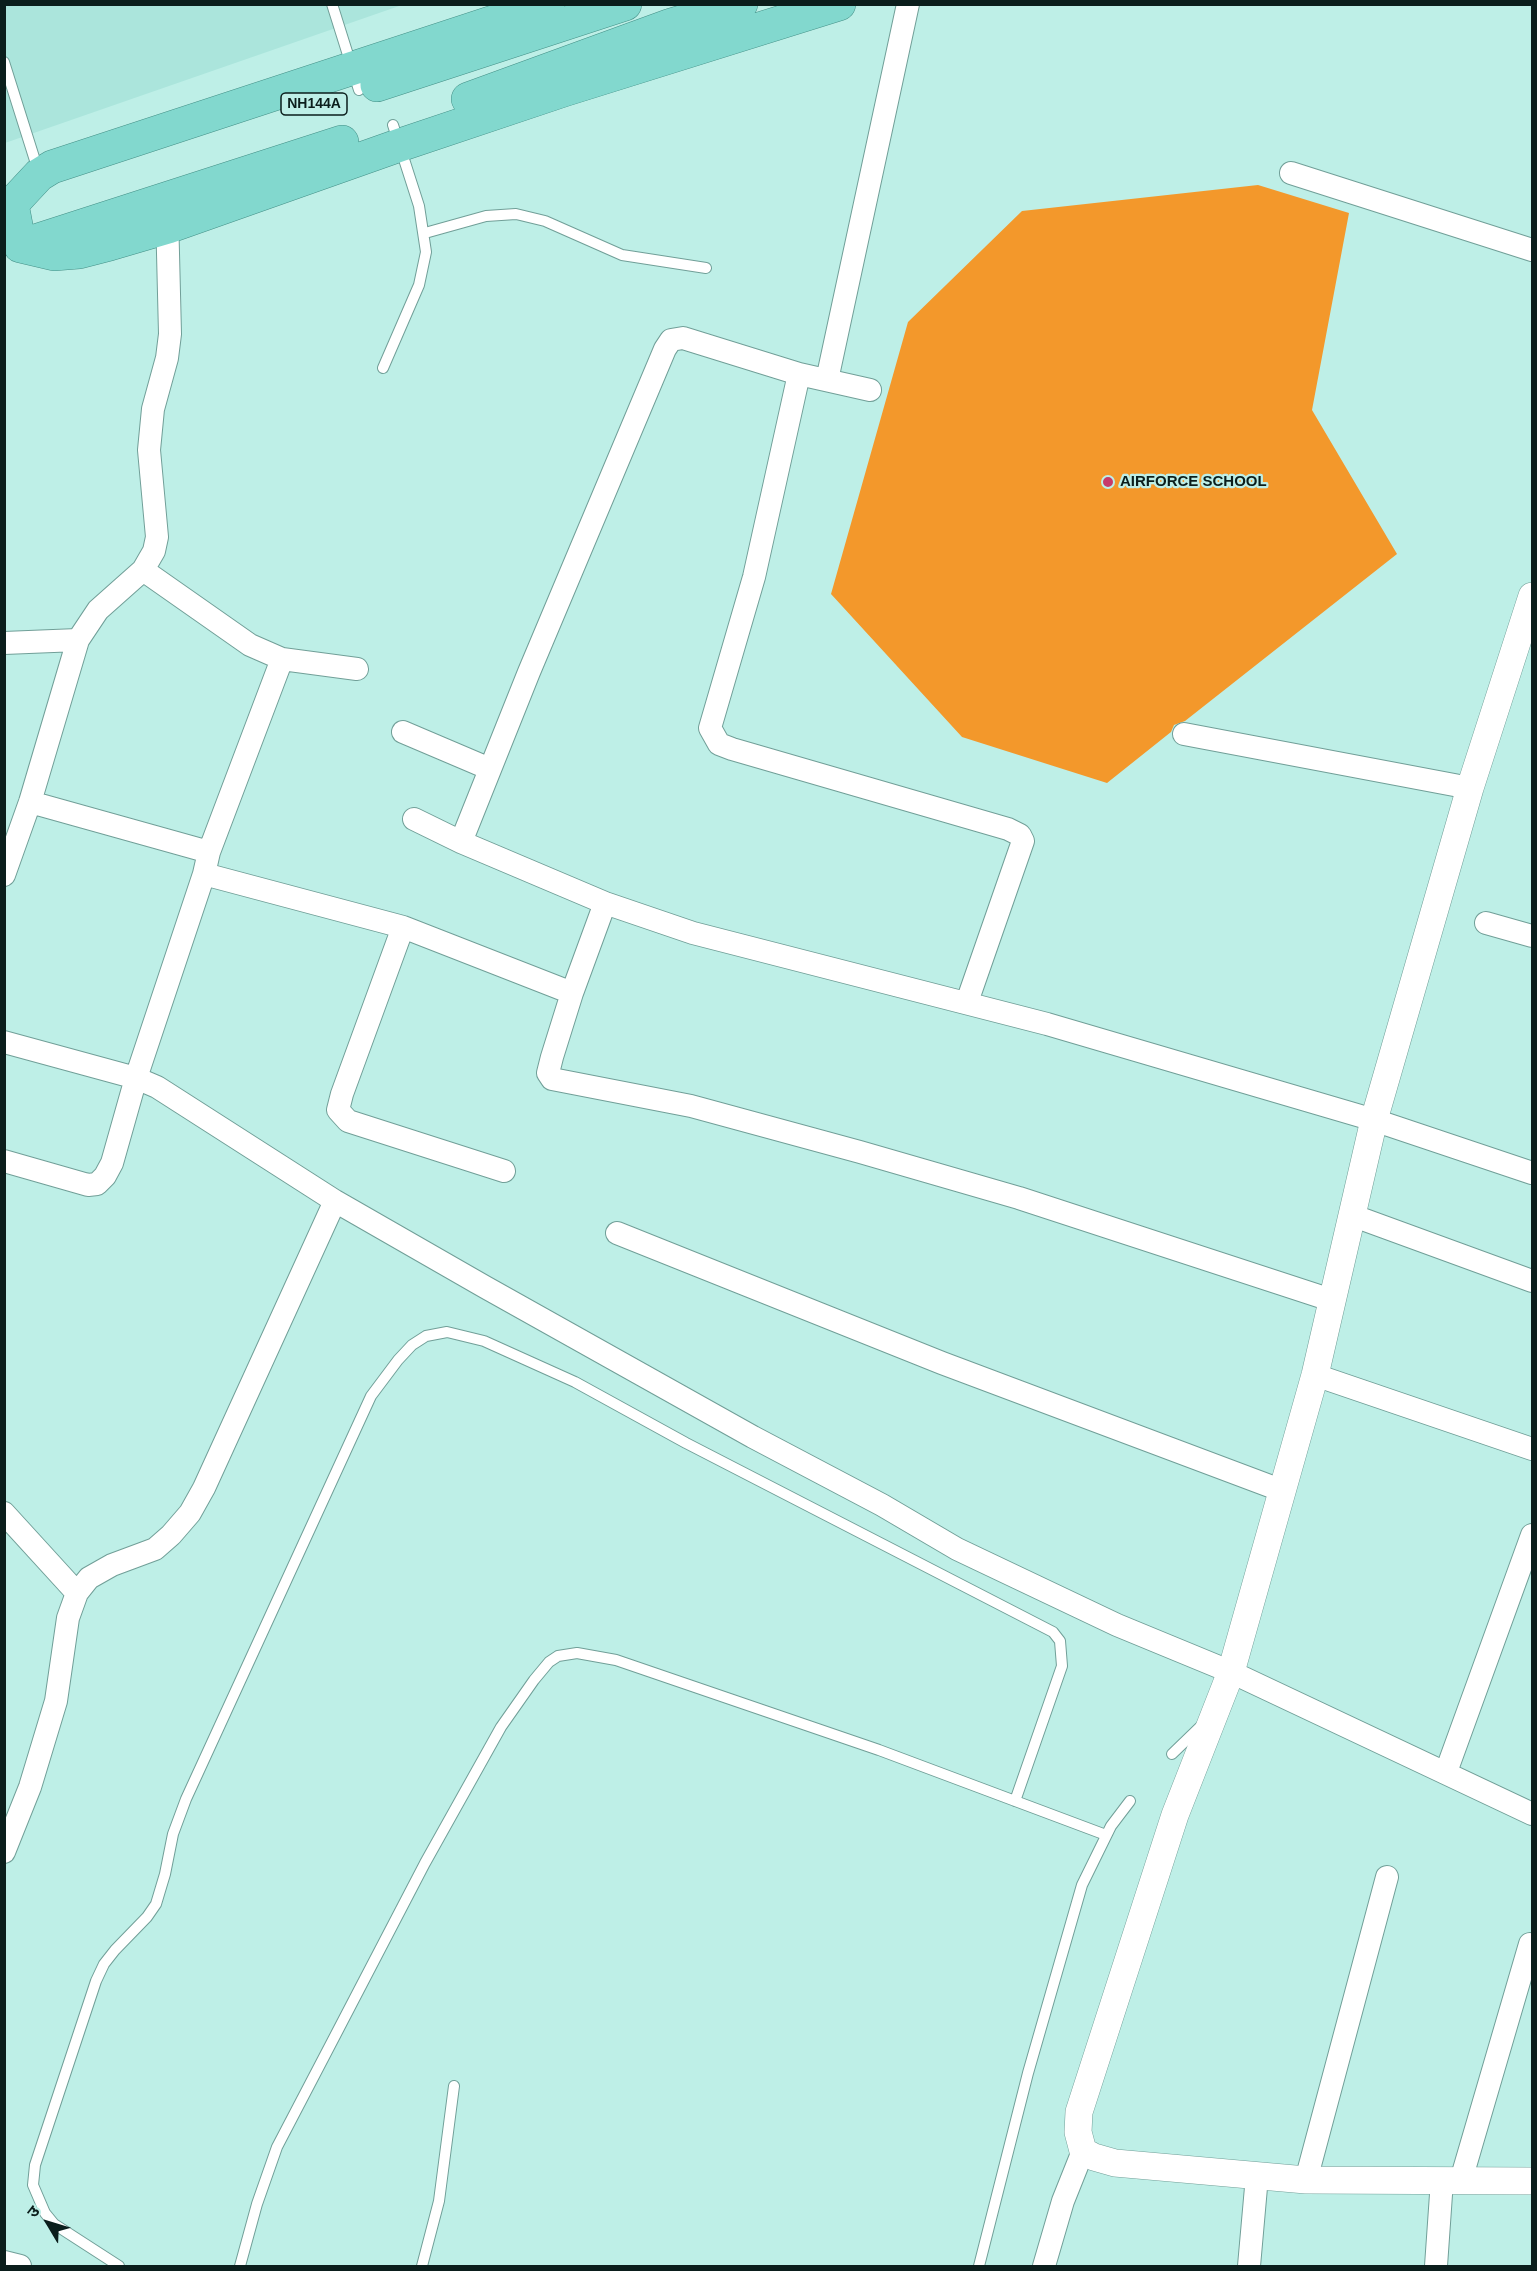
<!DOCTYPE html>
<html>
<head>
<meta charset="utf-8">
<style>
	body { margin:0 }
	#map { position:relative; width:1537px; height:2271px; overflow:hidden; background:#beefe7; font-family:Arial,"Noto Sans Devanagari",sans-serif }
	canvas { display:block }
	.frame { position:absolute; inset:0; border:6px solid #0b1e1c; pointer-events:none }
	.north { position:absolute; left:18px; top:2193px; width:60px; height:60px; -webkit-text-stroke:4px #beefe7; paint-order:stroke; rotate:308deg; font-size:16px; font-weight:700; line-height:24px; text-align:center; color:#0b1e1c }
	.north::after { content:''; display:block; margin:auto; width:21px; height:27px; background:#0b1e1c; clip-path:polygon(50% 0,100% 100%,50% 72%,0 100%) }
</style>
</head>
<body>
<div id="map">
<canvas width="1537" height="2271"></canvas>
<div class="frame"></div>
<div class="north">उ</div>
</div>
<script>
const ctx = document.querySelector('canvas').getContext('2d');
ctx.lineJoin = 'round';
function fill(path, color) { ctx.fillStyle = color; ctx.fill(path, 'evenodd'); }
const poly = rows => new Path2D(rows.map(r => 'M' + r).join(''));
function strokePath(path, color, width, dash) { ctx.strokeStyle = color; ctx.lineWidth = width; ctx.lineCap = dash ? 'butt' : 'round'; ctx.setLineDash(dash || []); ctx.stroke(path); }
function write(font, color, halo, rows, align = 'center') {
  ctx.font = font + ' Arial,sans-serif'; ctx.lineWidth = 4.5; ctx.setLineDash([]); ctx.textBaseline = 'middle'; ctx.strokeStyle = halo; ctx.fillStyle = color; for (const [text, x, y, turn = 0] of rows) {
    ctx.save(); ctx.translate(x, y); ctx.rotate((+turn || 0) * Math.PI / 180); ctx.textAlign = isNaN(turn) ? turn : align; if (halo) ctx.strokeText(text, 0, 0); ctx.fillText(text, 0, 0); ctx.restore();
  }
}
const built = poly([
	[5,4,402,5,5,143]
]);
const building = poly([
	[1258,185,1349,213,1312,410,1397,554,1185,721,1174,725,1171,732,1107,783,962,737,831,594,908,322,1022,211]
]);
const service = poly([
	[332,4,359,90],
	[4,62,38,170],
	[425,233,486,216,516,214,545,221,622,255,706,268],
	[383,368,419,285,426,252,419,206,393,125],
	[1172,1754,1201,1726],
	[119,2266,54,2224,45,2213,33,2185,35,2165,96,1981,104,1964,115,1950,147,1917,156,1904,165,1874,173,1834,186,1799,371,1396,398,1360,412,1345,426,1336,447,1332,484,1341,575,1382,686,1443,1053,1632,1060,1641,1062,1666,1015,1801],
	[240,2266,257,2204,277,2147,336,2034,425,1863,501,1727,534,1680,549,1662,558,1656,577,1653,616,1660,879,1750,1106,1835],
	[422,2266,439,2201,454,2086],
	[979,2266,1028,2073,1082,1885,1111,1826,1130,1801]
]);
const minor = poly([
	[1291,173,1532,250],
	[799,374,754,577,710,728,719,744,732,749,1008,829,1020,835,1023,841,967,1002],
	[827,380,908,4],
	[143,570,250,645,282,659,357,669],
	[4,643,78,640],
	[403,732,490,769],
	[1184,734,1470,788],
	[30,802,209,852],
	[414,819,461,842,605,903,693,933,1047,1024,1374,1120,1532,1173],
	[461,842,529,672,665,349,671,340,683,338,799,374,870,390],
	[204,874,403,927,572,993],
	[4,875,30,802,78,640,98,610,143,570,154,551,157,537,149,450,153,409,167,358,170,334,167,213],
	[605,903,572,993,552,1057,548,1073,552,1079,691,1106,860,1152,1019,1198,1331,1300],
	[1486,923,1532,936],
	[403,927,342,1094,338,1110,348,1121,504,1171],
	[4,1042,136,1078,157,1087,335,1201,485,1287,753,1437,882,1505,957,1549,1117,1625,1231,1672,1532,1814],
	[4,1161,88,1185,97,1184,105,1176,112,1163,136,1078,204,874,209,852,282,659],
	[1354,1216,1532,1281],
	[617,1233,942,1363,1283,1491],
	[1315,1375,1532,1449],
	[4,1513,77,1593],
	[1446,1772,1532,1535],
	[4,1852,30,1787,56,1701,68,1618,77,1593,89,1578,112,1565,155,1549,171,1535,190,1513,204,1488,335,1201],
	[1306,2180,1387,1877],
	[1461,2180,1530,1944],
	[4,2262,20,2266],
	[1044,2266,1063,2201,1083,2151],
	[1249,2266,1257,2176],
	[1436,2266,1442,2180]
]);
const tertiary = poly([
	[1532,596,1470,788,1374,1120,1315,1375,1231,1672,1175,1815,1079,2112,1078,2132,1083,2151,1094,2157,1115,2163,1306,2180,1532,2181]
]);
const trunk = poly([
	[548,4,52,167,39,175,12,204,20,246,54,254,79,252,110,244,168,227,400,145,564,90,839,4],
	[377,85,625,4],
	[468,99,671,25,741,4],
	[29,243,342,142]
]);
const markers = [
	[1108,482,6,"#c73a6a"]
];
const shields = [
	[314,104,66]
];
const shieldNames = [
	["NH144A",314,104]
];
const poiNames = [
	["AIRFORCE SCHOOL",1120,482]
];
fill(built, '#abe5dc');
fill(building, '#f3982b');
strokePath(service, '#719f98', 12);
strokePath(minor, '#719f98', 24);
strokePath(tertiary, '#719f98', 28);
strokePath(trunk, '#449087', 34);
strokePath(service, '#fff', 10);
strokePath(minor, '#fff', 22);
strokePath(tertiary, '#fff', 27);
strokePath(trunk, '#82d8ce', 33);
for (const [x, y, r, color] of markers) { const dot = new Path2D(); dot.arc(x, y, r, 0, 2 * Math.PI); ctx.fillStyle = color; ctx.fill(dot); strokePath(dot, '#beefe7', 2); }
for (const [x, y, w] of shields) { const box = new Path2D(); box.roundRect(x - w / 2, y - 11, w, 22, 4.5); ctx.fillStyle = '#beefe7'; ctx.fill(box); strokePath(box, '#0b1e1c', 1.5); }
write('bold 14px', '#0b1e1c', null, shieldNames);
write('bold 15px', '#0b1e1c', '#beefe7', poiNames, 'left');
</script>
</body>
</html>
